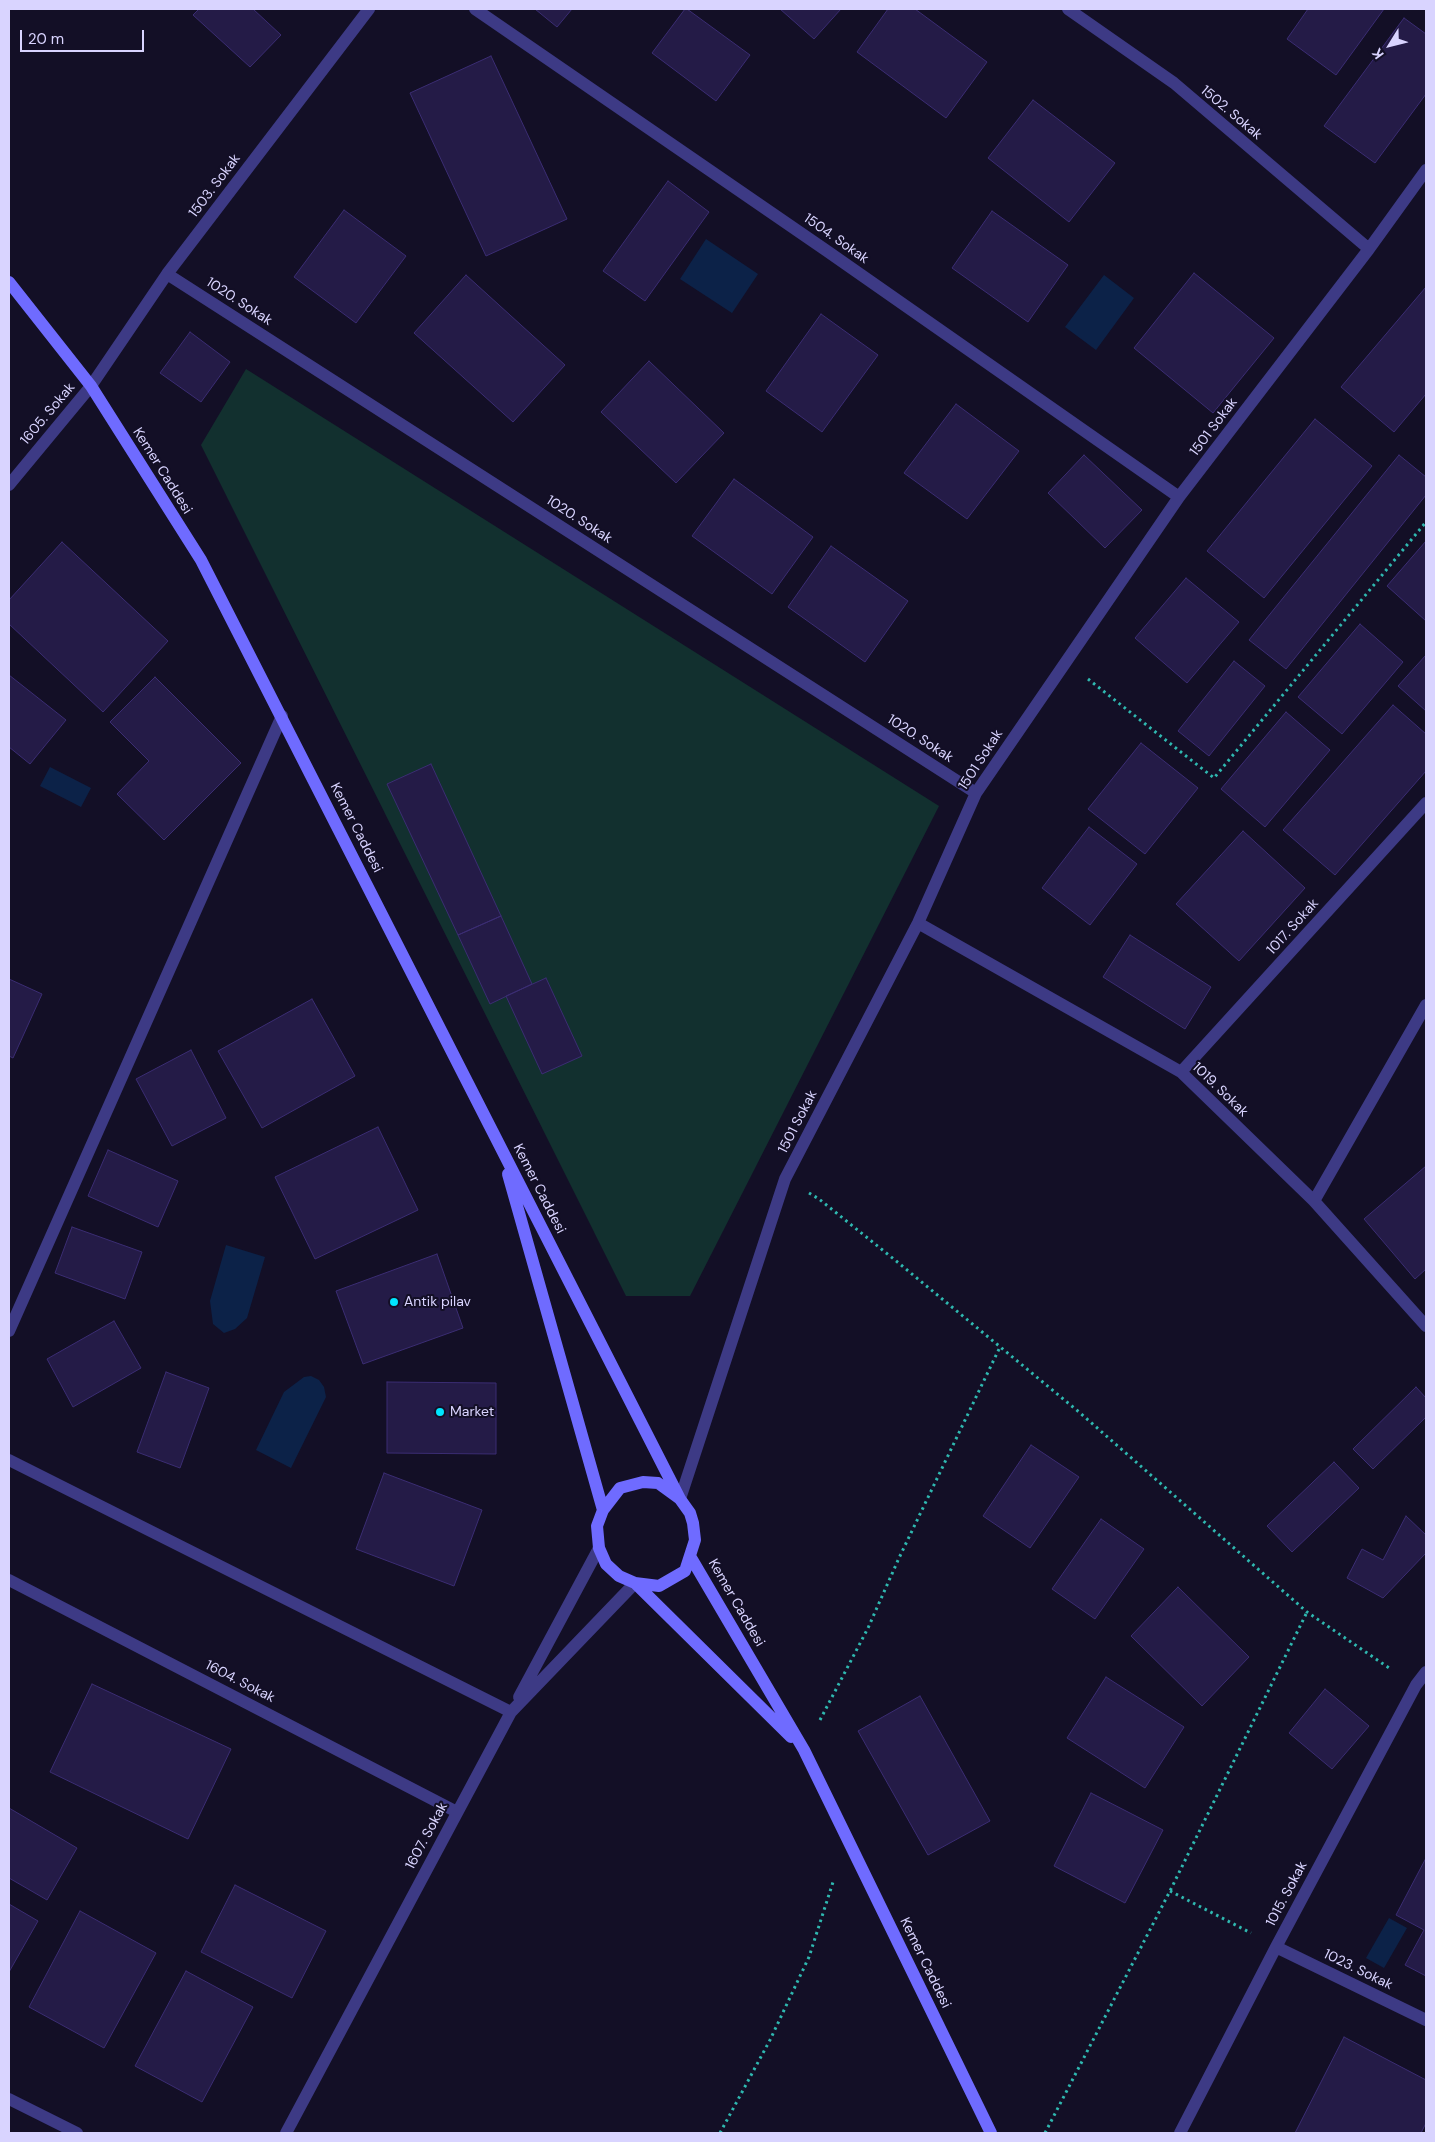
<!DOCTYPE html>
<html>
<head>
<meta charset="utf-8">
<style>
	body { margin:0 }
	#map { position:relative; width:1435px; height:2142px; overflow:hidden; background:#130f26; font-family:"DM Sans",sans-serif }
	canvas { display:block }
	.frame { position:absolute; inset:0; border:10px solid #d9d4ff; pointer-events:none }
	.north { position:absolute; left:1365px; top:20px; width:50px; height:50px; -webkit-text-stroke:4px #130f26; paint-order:stroke; rotate:234deg; font-size:14px; font-weight:700; line-height:20px; text-align:center; color:#d9d4ff }
	.north::after { content:''; display:block; margin:auto; width:18px; height:22px; background:#d9d4ff; clip-path:polygon(50% 0,100% 100%,50% 72%,0 100%) }
	.scale { position:absolute; left:20px; top:30px; width:124px; height:22px; box-sizing:border-box; border:2px solid #d9d4ff; border-top:0; padding-left:6px; font-size:15px; line-height:18px; white-space:nowrap; color:#d9d4ff; -webkit-text-stroke:4px #130f26; paint-order:stroke }
</style>
</head>
<body>
<div id="map">
<canvas width="1435" height="2142"></canvas>
<div class="frame"></div>
<div class="north">K</div>
<div class="scale">20 m</div>
</div>
<script>
const ctx = document.querySelector('canvas').getContext('2d');
ctx.lineJoin = 'round';
function fill(path, color) { ctx.fillStyle = color; ctx.fill(path, 'evenodd'); }
const poly = rows => new Path2D(rows.map(r => 'M' + r).join(''));
function strokePath(path, color, width, dash) { ctx.strokeStyle = color; ctx.lineWidth = width; ctx.lineCap = dash ? 'butt' : 'round'; ctx.setLineDash(dash || []); ctx.stroke(path); }
function write(font, color, halo, rows, align = 'center') {
  ctx.font = font + ' "DM Sans",sans-serif'; ctx.lineWidth = 4; ctx.setLineDash([]); ctx.textBaseline = 'middle'; ctx.strokeStyle = halo; ctx.fillStyle = color; for (const [text, x, y, turn = 0] of rows) {
    ctx.save(); ctx.translate(x, y); ctx.rotate((+turn || 0) * Math.PI / 180); ctx.textAlign = isNaN(turn) ? turn : align; if (halo) ctx.strokeText(text, 0, 0); ctx.fillText(text, 0, 0); ctx.restore();
  }
}
const green = poly([
	[246,369,939,806,690,1296,626,1296,201,445]
]);
const water = poly([
	[706,239,758,274,732,313,680,279],
	[1104,275,1134,298,1096,350,1065,327],
	[50,767,91,788,81,807,40,786],
	[226,1245,265,1257,247,1318,235,1329,224,1333,213,1324,210,1301],
	[311,1376,319,1380,324,1387,326,1397,291,1468,256,1450,284,1392,304,1377],
	[1389,1918,1407,1928,1384,1968,1366,1958]
]);
const building = poly([
	[199,9,253,9,281,35,250,67,193,15,199,9],
	[535,9,572,9,557,27,535,9],
	[685,9,687,9,750,55,716,101,652,53,685,9],
	[780,9,841,9,814,39,780,9],
	[888,9,915,9,987,62,946,118,857,52,888,9],
	[1308,9,1384,9,1336,75,1287,39,1308,9],
	[1404,18,1426,34,1426,94,1375,163,1324,126,1404,18],
	[491,56,567,219,486,256,410,93,491,56],
	[1033,100,1115,163,1069,222,988,158,1033,100],
	[668,181,709,212,645,301,603,271,668,181],
	[344,210,406,256,356,323,294,277,344,210],
	[992,211,1068,265,1028,322,952,268,992,211],
	[1194,273,1274,338,1213,413,1134,348,1194,273],
	[466,275,565,365,513,422,414,333,466,275],
	[1426,287,1426,394,1394,432,1341,387,1426,287],
	[821,314,878,355,822,432,766,391,821,314],
	[190,332,230,362,201,402,160,373,190,332],
	[649,361,724,433,676,483,601,412,649,361],
	[956,404,1019,451,967,519,904,473,956,404],
	[1315,419,1372,466,1264,598,1207,551,1315,419],
	[1084,455,1142,510,1105,548,1048,493,1084,455],
	[1399,455,1426,477,1426,495,1286,669,1249,640,1399,455],
	[734,479,813,537,772,594,692,536,734,479],
	[1426,541,1426,621,1387,586,1426,541],
	[62,542,168,641,103,712,9,624,9,600,62,542],
	[831,546,908,601,865,662,788,607,831,546],
	[1186,578,1239,622,1187,683,1135,638,1186,578],
	[1360,624,1403,662,1342,734,1298,697,1360,624],
	[1426,655,1426,711,1398,686,1426,655],
	[1234,661,1265,686,1209,756,1178,731,1234,661],
	[9,675,66,720,30,764,9,747,9,675],
	[155,677,241,763,164,840,117,794,149,761,110,722,155,677],
	[1393,705,1426,734,1426,771,1335,875,1283,830,1393,705],
	[1286,712,1330,750,1265,827,1221,789,1286,712],
	[1141,743,1198,788,1145,854,1088,809,1141,743],
	[431,764,501,916,458,935,387,784,431,764],
	[1089,827,1137,864,1090,925,1042,888,1089,827],
	[1243,831,1305,888,1239,961,1176,904,1243,831],
	[501,916,532,984,490,1004,458,935,501,916],
	[1130,935,1211,987,1185,1029,1103,977,1130,935],
	[546,978,582,1056,542,1074,506,996,546,978],
	[9,979,42,994,13,1058,9,1056,9,979],
	[312,999,355,1076,262,1128,218,1051,312,999],
	[191,1050,226,1118,172,1146,136,1079,191,1050],
	[378,1127,418,1210,315,1259,275,1177,378,1127],
	[108,1150,178,1181,158,1227,88,1196,108,1150],
	[1426,1166,1426,1269,1415,1279,1364,1219,1426,1166],
	[72,1227,142,1252,125,1299,55,1273,72,1227],
	[437,1254,463,1328,363,1364,336,1291,437,1254],
	[114,1321,141,1368,73,1407,47,1359,114,1321],
	[166,1372,209,1388,180,1468,137,1452,166,1372],
	[387,1382,496,1383,496,1454,387,1453,387,1382],
	[1416,1387,1426,1398,1426,1417,1373,1469,1353,1449,1416,1387],
	[1031,1445,1079,1477,1030,1548,983,1516,1031,1445],
	[1334,1462,1359,1488,1292,1552,1267,1526,1334,1462],
	[384,1473,482,1510,454,1586,356,1549,384,1473],
	[1406,1516,1426,1535,1426,1553,1383,1598,1347,1578,1362,1549,1383,1560,1406,1516],
	[1101,1519,1144,1549,1095,1619,1052,1589,1101,1519],
	[1178,1587,1249,1657,1202,1706,1131,1636,1178,1587],
	[1106,1677,1184,1727,1145,1788,1067,1738,1106,1677],
	[92,1684,231,1749,188,1839,50,1772,92,1684],
	[1325,1689,1369,1726,1332,1769,1289,1733,1325,1689],
	[920,1696,990,1821,928,1855,858,1731,920,1696],
	[1091,1793,1163,1830,1125,1903,1054,1866,1091,1793],
	[9,1808,77,1848,47,1900,9,1878,9,1808],
	[1426,1858,1426,1976,1405,1965,1424,1930,1396,1915,1426,1858],
	[235,1885,326,1931,292,1998,201,1952,235,1885],
	[9,1904,38,1921,9,1972,9,1904],
	[80,1911,156,1953,104,2048,29,2007,80,1911],
	[186,1971,253,2007,202,2102,135,2066,186,1971],
	[1344,2037,1426,2080,1426,2123,1421,2133,1295,2133,1344,2037]
]);
const path = poly([
	[1088,679,1214,778,1426,522],
	[809,1193,819,1199,895,1260,1079,1412,1307,1612,1392,1670],
	[820,1720,868,1628,899,1558,1000,1347],
	[1170,1891,1251,1933],
	[720,2133,770,2040,809,1957,834,1879],
	[1045,2133,1170,1891,1307,1612]
]);
const street = poly([
	[475,9,827,251,1179,497],
	[1068,9,1174,83,1369,249],
	[167,274,976,793],
	[9,485,91,386,167,274,369,9],
	[918,923,1181,1072,1314,1201,1426,1326],
	[1181,1072,1426,803],
	[1314,1201,1426,1005],
	[9,1331,282,716],
	[9,1460,511,1712],
	[680,1499,785,1179,918,923,976,793,1179,497,1369,249,1426,170],
	[9,1580,457,1812],
	[519,1697,599,1548],
	[1276,1947,1426,2020],
	[9,2099,77,2133],
	[286,2133,511,1712,635,1583],
	[1180,2133,1276,1947,1416,1685,1426,1672]
]);
const secondary = poly([
	[9,282,91,386,201,560,680,1499,690,1513,693,1523,695,1540,685,1571,659,1586,635,1583,619,1576,606,1564,599,1548,597,1526,603,1510,620,1488,643,1482,658,1483,680,1499],
	[508,1174,603,1510],
	[690,1556,804,1750,991,2133],
	[635,1583,791,1737]
]);
const markers = [
	[394,1302,5,"#00e5ff"],
	[440,1412,5,"#00e5ff"]
];
const streetNames = [
	["1502. Sokak",1231,113,40],
	["1503. Sokak",215,186,-53],
	["1504. Sokak",836,239,35],
	["1020. Sokak",239,302,33],
	["1605. Sokak",48,414,-50],
	["1501 Sokak",1214,427,-53],
	["Kemer Caddesi",162,471,58],
	["1020. Sokak",579,520,33],
	["1020. Sokak",920,739,33],
	["1501 Sokak",981,760,-57],
	["Kemer Caddesi",356,828,63],
	["1017. Sokak",1293,927,-48],
	["1019. Sokak",1220,1090,44],
	["1501 Sokak",798,1122,-63],
	["Kemer Caddesi",539,1189,63],
	["Kemer Caddesi",736,1603,60],
	["1604. Sokak",240,1682,27],
	["1607. Sokak",427,1836,-62],
	["1015. Sokak",1287,1894,-62],
	["Kemer Caddesi",925,1963,64],
	["1023. Sokak",1358,1970,26]
];
const poiNames = [
	["Antik pilav",404,1302],
	["Market",450,1412]
];
fill(green, '#12302f');
fill(water, '#0c2248');
fill(building, '#241b47');
strokePath(building, '#3b2d73', 1);
strokePath(path, '#2fb8b0', 3, [2.5, 4]);
strokePath(street, '#3d3a85', 12);
strokePath(secondary, '#6f6bff', 12);
for (const [x, y, r, color] of markers) { const dot = new Path2D(); dot.arc(x, y, r, 0, 2 * Math.PI); ctx.fillStyle = color; ctx.fill(dot); strokePath(dot, '#130f26', 2); }
write('14px', '#d9d4ff', '#130f26', streetNames);
write('14px', '#d9d4ff', '#130f26', poiNames, 'left');
</script>
</body>
</html>
